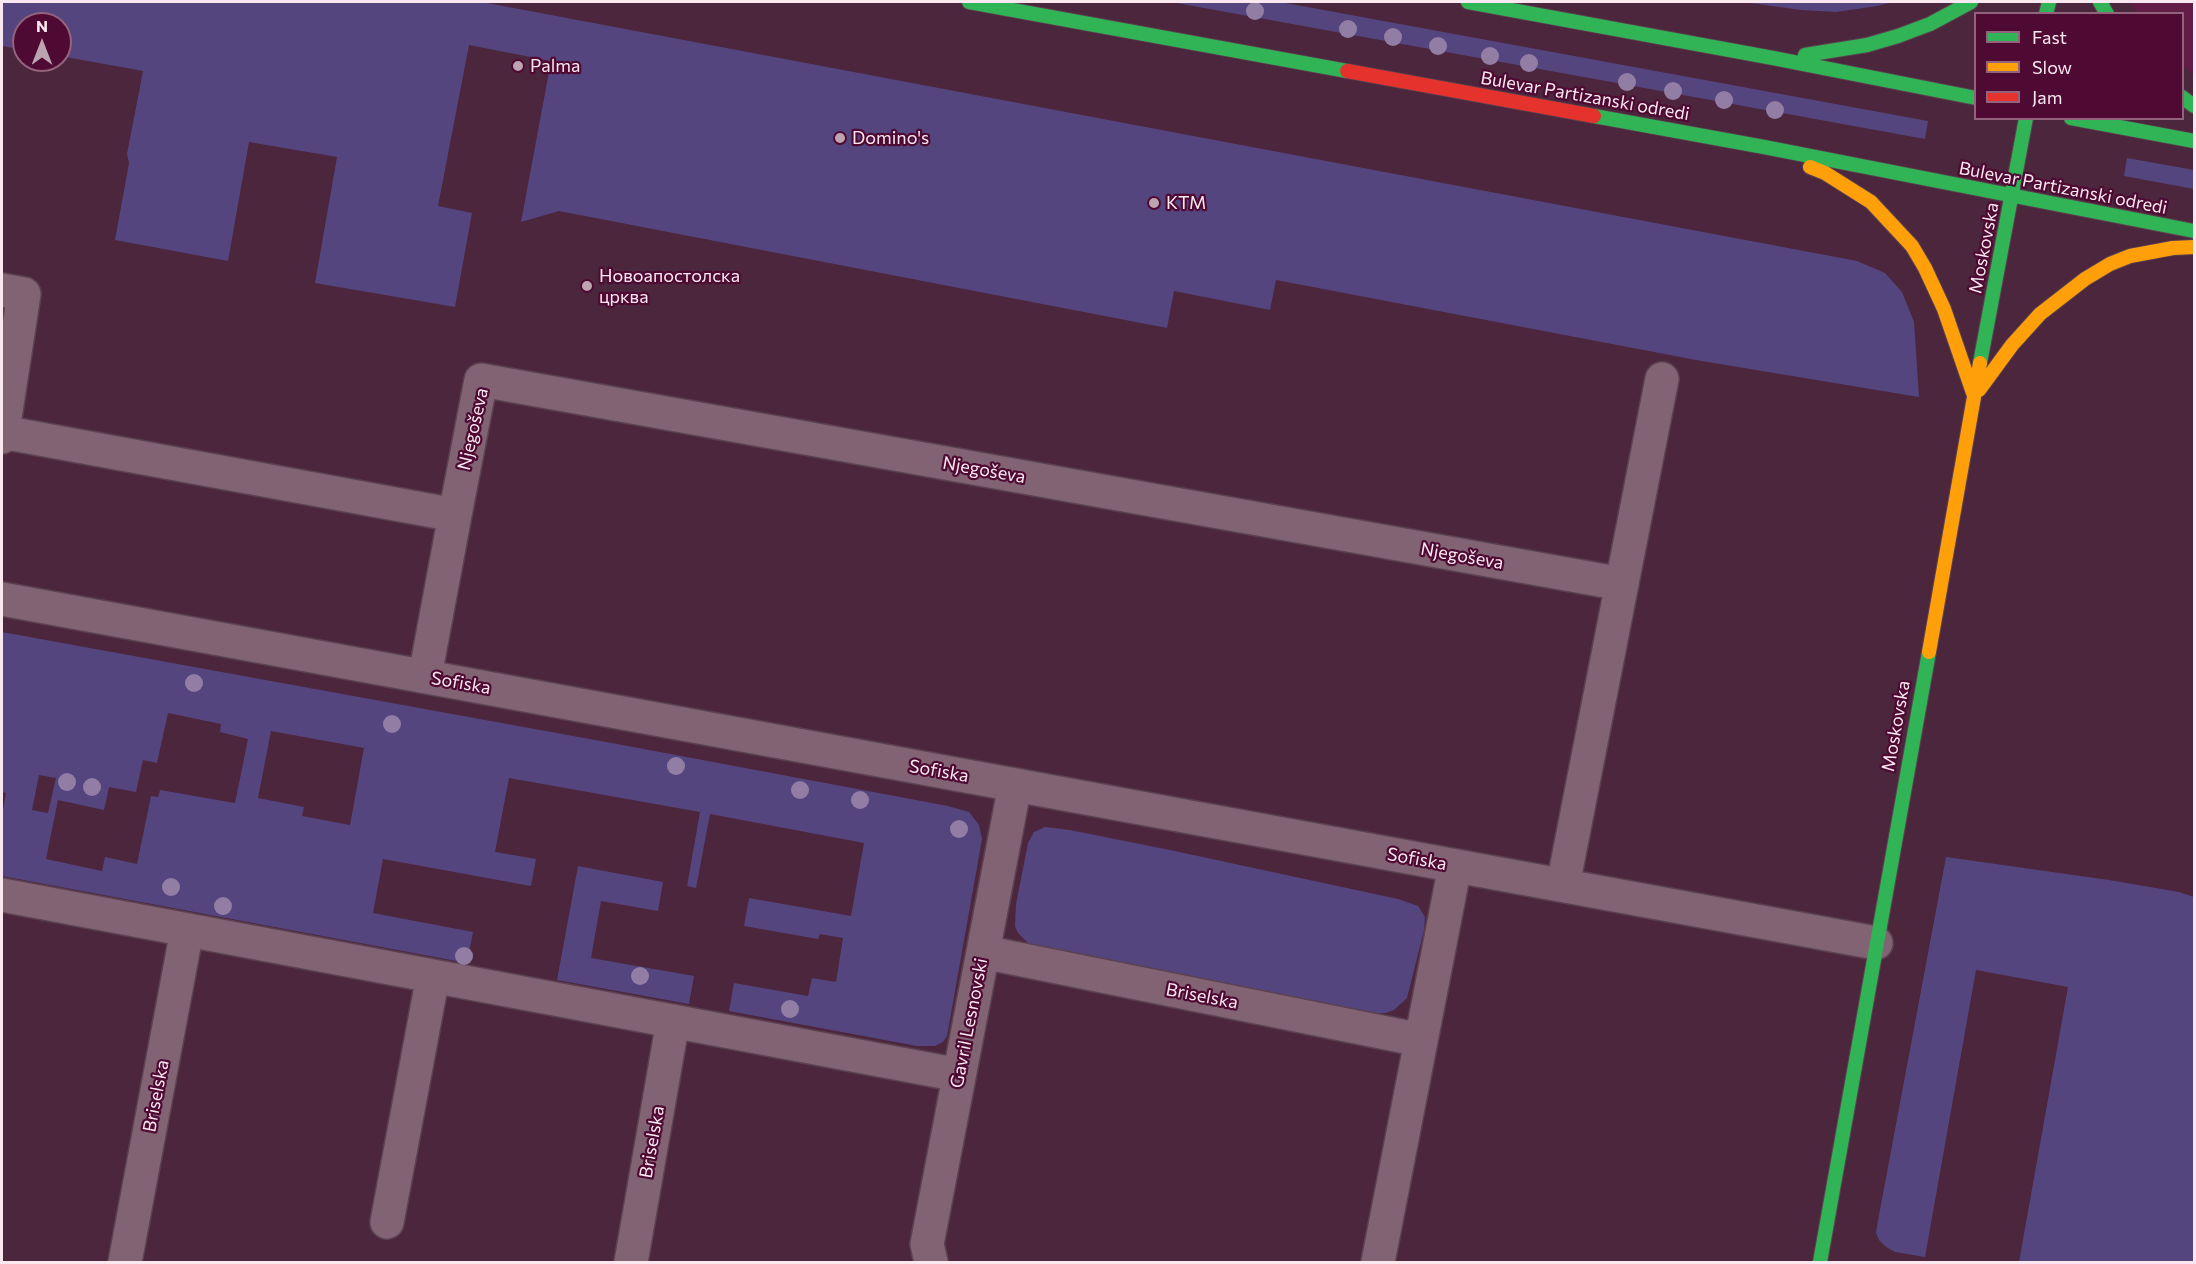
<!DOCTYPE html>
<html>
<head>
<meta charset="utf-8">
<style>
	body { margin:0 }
	#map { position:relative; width:2196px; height:1264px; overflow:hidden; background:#4c263c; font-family:Commissioner,sans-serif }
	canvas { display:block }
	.frame { position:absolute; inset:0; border:3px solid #f9e8ef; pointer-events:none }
	.legend { position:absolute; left:1974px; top:12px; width:210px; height:108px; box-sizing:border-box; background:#4f0a33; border:2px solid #93637e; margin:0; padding:8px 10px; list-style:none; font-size:18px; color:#f9e8ef }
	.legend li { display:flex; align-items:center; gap:12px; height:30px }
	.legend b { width:30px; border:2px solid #93637e }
	.north { position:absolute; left:12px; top:12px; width:60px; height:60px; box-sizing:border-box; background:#4f0a33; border:2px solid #93637e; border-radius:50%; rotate:0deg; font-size:16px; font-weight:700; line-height:24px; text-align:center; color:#f9e8ef }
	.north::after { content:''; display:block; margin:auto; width:21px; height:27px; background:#bca4b0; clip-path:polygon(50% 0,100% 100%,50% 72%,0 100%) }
</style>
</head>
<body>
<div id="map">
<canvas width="2196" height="1264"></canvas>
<div class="frame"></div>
<ul class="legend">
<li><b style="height:8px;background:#30b455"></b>Fast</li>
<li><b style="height:8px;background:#ff9f0a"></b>Slow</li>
<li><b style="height:8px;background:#e5322d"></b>Jam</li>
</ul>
<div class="north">N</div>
</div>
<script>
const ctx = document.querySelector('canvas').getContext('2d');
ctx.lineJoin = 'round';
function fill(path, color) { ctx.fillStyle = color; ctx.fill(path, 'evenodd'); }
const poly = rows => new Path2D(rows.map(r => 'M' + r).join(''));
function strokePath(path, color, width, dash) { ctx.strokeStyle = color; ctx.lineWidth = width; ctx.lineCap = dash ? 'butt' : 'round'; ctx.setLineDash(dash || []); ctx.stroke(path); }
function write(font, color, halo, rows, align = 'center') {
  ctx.font = font + ' Commissioner,sans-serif'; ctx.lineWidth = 4.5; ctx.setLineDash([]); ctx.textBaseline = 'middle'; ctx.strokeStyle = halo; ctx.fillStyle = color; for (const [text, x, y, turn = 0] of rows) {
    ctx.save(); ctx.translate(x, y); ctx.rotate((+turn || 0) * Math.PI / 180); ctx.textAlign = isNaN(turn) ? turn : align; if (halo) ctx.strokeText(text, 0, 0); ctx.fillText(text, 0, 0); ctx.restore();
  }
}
const built = poly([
	[2130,2,2194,2,2194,76,2183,65,2182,14,2138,13]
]);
const green = poly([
	[2,2,482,2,1857,261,1885,273,1902,292,1914,322,1919,397,1696,360,1276,280,1270,310,1174,291,1167,328,559,211,521,222,551,61,469,45,438,206,472,213,455,307,315,283,337,157,249,142,228,261,115,240,129,163,127,154,143,71,60,56,60,24,24,24,24,50,2,46],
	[1171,2,1280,2,1928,121,1925,139],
	[1743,2,1893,2,1877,6,1836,12,1801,10],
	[2127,158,2194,170,2194,189,2124,176],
	[2,632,617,744,948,806,969,812,979,825,982,839,947,1036,943,1042,935,1046,917,1046,729,1011,734,983,808,996,812,978,836,982,843,938,820,934,818,939,744,926,749,898,851,916,864,843,710,814,696,888,687,886,700,812,509,778,495,852,536,859,531,886,383,859,373,913,473,932,467,963,2,876,2,816,6,793,2,792],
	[168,713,221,724,220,732,248,739,235,803,160,790,158,797,151,796,137,864,105,857,102,871,46,859,58,800,104,810,109,787,136,792,143,760,157,763],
	[271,731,364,748,350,825,302,816,304,807,258,798],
	[39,775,56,778,48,813,32,810],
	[1045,827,1070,830,1170,850,1398,899,1418,906,1425,917,1424,930,1407,998,1394,1010,1386,1013,1367,1013,1040,949,1029,944,1018,933,1015,926,1016,904,1028,843,1034,832],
	[1946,857,2109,880,2179,892,2194,897,2194,1262,2019,1262,2068,987,1976,970,1925,1257,1895,1252,1886,1247,1879,1240,1876,1233,1877,1226],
	[578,866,663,882,658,911,601,901,591,958,694,976,689,1004,557,980]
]);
const street = poly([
	[2,290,24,294,2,437],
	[2,432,455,515,481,380,1622,584],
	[2,599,1876,943],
	[425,676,455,515],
	[1563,885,1662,379],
	[2,895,959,1075],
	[983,952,1421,1040],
	[387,1222,433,976],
	[125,1262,187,930],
	[631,1262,673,1021],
	[931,1262,927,1244,1015,785],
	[1378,1262,1455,866]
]);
const fast = poly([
	[969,2,1347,71],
	[1468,2,1773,58,1976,98],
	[2100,2,2107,14],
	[2046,14,2049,2],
	[1805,55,1867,45,1898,36,1930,24,1971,2],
	[2182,97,2194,106],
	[1594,116,1764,147,2194,231],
	[2071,118,2194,141],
	[1980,363,2026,118],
	[1820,1262,1929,652]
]);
const slow = poly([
	[1810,167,1825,173,1871,202,1912,246,1925,268,1944,309,1973,393],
	[1979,390,2012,345,2040,314,2085,279,2110,264,2130,256,2173,248,2194,247],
	[1929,652,1980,363]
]);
const jam = poly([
	[1347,71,1594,116]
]);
const trees = [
	[1255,11],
	[1348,29],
	[1393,37],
	[1438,46],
	[1490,56],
	[1529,63],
	[1627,82],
	[1673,91],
	[1724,100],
	[1775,110],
	[194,683],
	[392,724],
	[676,766],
	[67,782],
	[92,787],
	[800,790],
	[860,800],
	[959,829],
	[171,887],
	[223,906],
	[464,956],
	[640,976],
	[790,1009]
];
const markers = [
	[518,66,6,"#bca4b0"],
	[840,138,6,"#bca4b0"],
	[1154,203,6,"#bca4b0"],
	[587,286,6,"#bca4b0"]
];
const poiNames = [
	["Palma",530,66],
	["Domino's",852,138],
	["KTM",1166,203],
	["Новоапостолска",599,276],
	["црква",599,297]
];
const streetNames = [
	["Bulevar Partizanski odredi",1585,96,10],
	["Bulevar Partizanski odredi",2063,188,11],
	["Moskovska",1984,248,-79],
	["Njegoševa",473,429,-77],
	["Njegoševa",984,470,10],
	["Njegoševa",1462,556,10],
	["Sofiska",461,683,10],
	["Moskovska",1896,726,-80],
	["Sofiska",939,771,10],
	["Sofiska",1417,859,10],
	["Briselska",1202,996,11],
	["Gavril Lesnovski",969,1023,-79],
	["Briselska",156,1096,-79],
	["Briselska",652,1142,-80]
];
fill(built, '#631c45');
fill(green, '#54457f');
strokePath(street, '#5b4250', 36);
strokePath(fast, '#5b4250', 16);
strokePath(slow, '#5b4250', 16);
strokePath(jam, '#5b4250', 16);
strokePath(street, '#826373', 33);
strokePath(fast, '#30b455', 14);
strokePath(slow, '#ff9f0a', 14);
strokePath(jam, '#e5322d', 14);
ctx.fillStyle = '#927da5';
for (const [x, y] of trees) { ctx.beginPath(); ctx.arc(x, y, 9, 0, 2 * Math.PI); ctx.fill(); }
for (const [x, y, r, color] of markers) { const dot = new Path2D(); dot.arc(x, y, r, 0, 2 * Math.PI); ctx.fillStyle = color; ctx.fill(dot); strokePath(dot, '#4f0a33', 2); }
write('18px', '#f9e8ef', '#4f0a33', poiNames, 'left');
write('18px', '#f9e8ef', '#4f0a33', streetNames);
</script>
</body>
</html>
